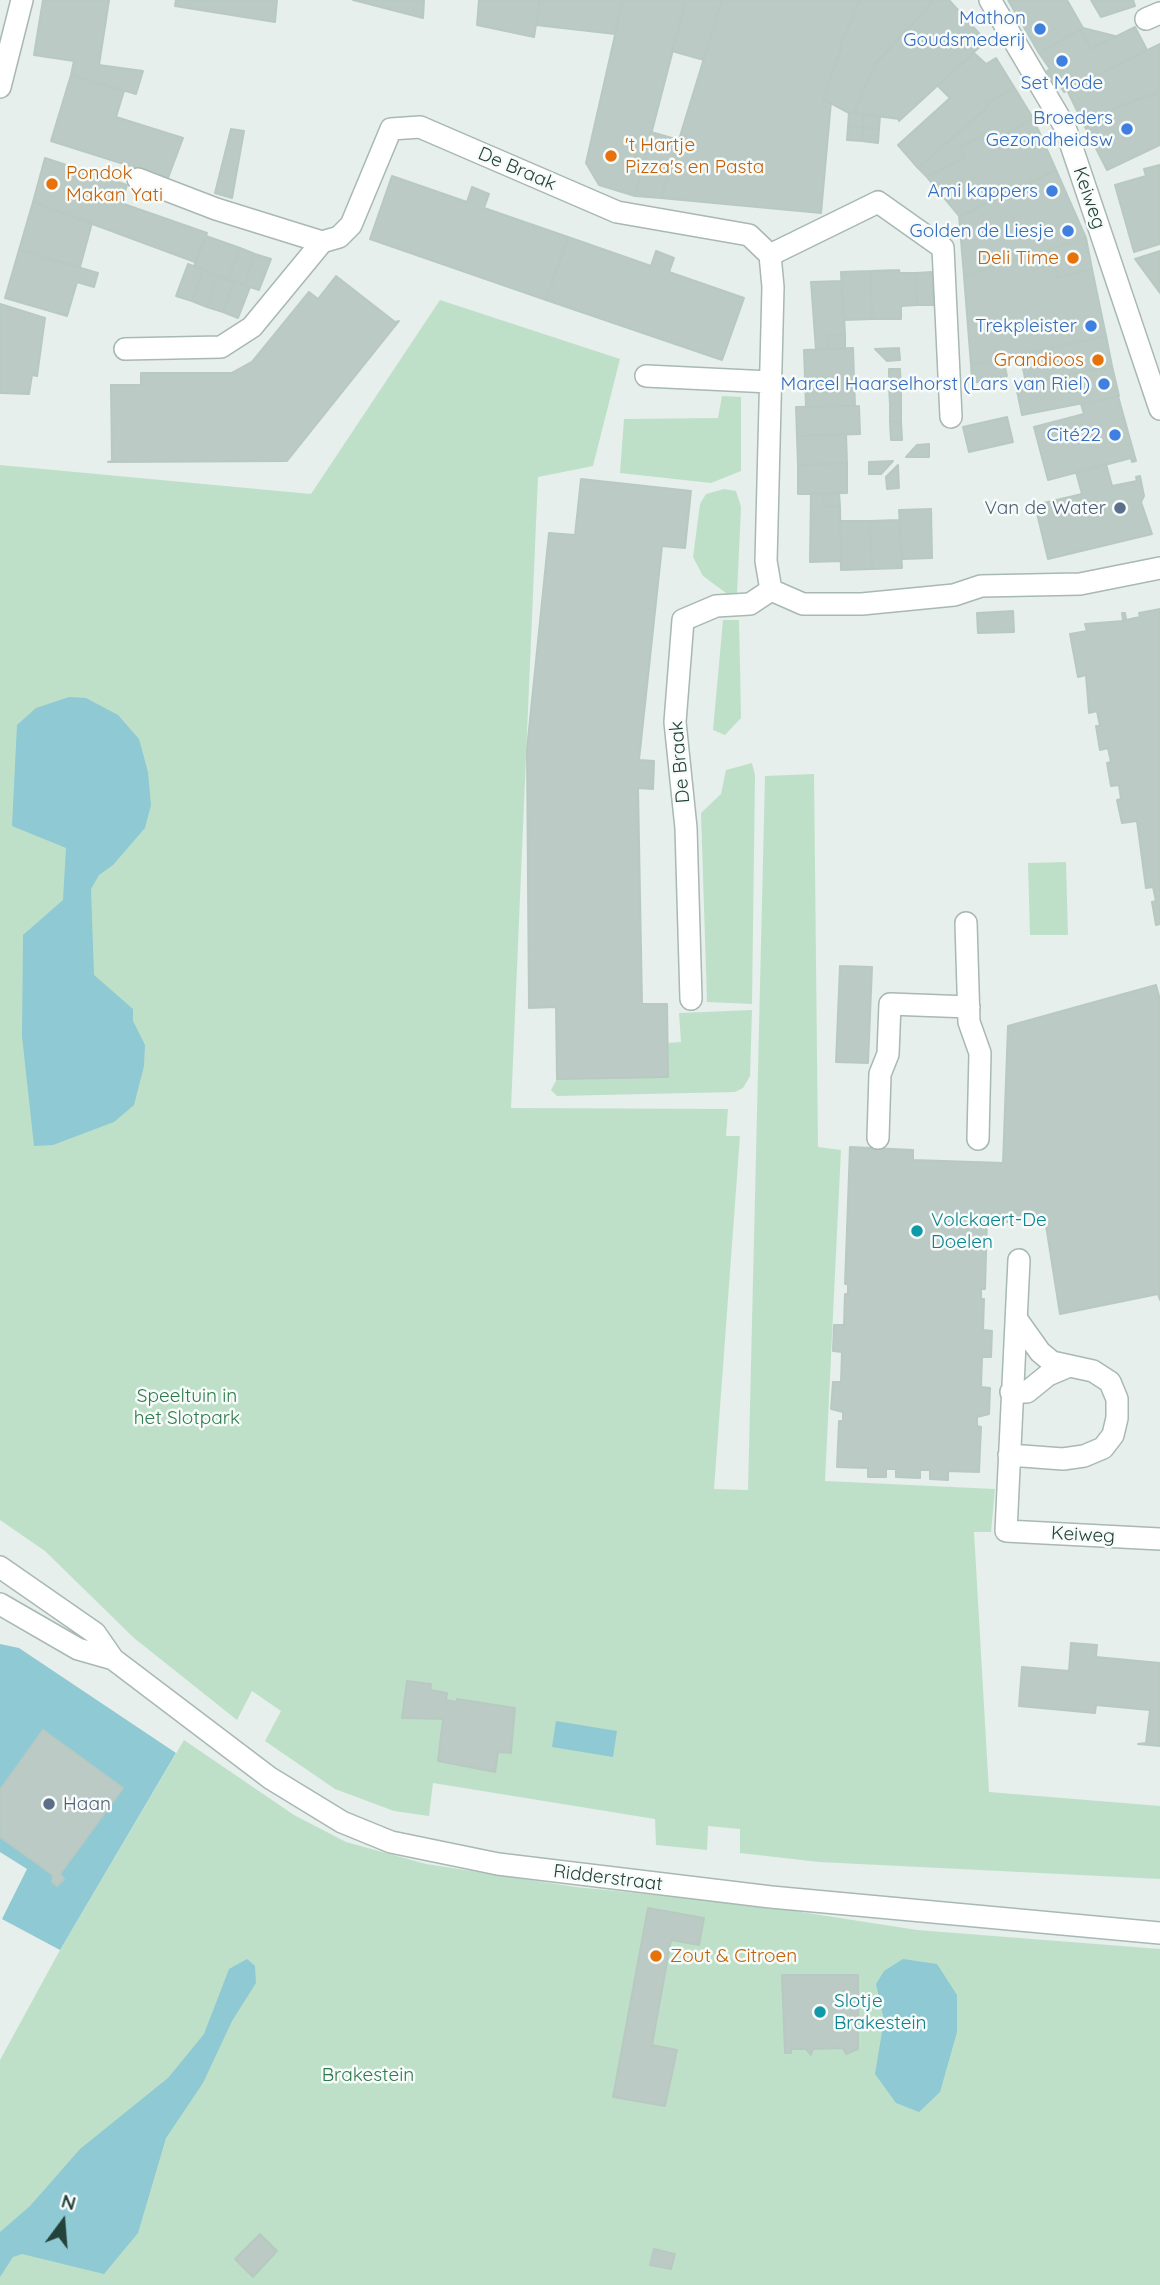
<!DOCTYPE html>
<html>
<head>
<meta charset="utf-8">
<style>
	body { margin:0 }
	#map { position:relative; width:1160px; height:2285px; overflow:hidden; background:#e6efeb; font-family:Quicksand,sans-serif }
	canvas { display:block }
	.north { position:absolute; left:28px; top:2187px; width:70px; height:70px; -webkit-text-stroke:5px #f7fbf9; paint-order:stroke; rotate:16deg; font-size:19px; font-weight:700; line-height:28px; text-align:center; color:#24423a }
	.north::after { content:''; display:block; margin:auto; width:24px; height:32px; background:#24423a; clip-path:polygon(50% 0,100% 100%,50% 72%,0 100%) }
</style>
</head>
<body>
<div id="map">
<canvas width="1160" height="2285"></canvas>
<div class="north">N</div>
</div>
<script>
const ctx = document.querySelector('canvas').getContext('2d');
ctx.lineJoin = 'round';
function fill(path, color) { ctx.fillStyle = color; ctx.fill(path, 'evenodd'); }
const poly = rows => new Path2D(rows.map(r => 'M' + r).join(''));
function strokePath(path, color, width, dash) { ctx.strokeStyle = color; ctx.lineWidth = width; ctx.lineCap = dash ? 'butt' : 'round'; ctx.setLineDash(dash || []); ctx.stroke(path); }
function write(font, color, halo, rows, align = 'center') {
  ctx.font = font + ' Quicksand,sans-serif'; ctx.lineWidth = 5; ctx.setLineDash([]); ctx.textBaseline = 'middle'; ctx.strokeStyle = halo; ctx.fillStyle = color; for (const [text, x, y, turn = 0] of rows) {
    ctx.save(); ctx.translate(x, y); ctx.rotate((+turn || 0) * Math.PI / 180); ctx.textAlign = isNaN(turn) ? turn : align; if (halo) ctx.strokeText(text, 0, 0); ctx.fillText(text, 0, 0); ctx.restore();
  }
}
const green = poly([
	[440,300,620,359,593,466,538,477,511,1108,728,1109,726,1136,740,1136,714,1489,748,1490,765,776,814,774,818,1147,841,1150,825,1481,995,1489,991,1532,974,1532,989,1792,1160,1806,1160,1879,819,1862,740,1853,740,1829,708,1826,707,1850,656,1845,655,1819,433,1783,429,1816,394,1811,335,1789,265,1741,281,1711,252,1691,237,1720,134,1638,45,1551,0,1520,0,465,311,494],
	[722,396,741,397,741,471,711,483,620,473,624,419,718,418],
	[724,489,736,491,741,507,737,595,730,596,703,576,693,557,700,504,706,494],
	[723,620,739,620,740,665,741,718,725,735,713,730],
	[752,763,755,775,752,1004,707,1002,701,813,721,794,726,770],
	[1066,862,1068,935,1030,935,1028,863],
	[752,1010,750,1076,743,1088,735,1092,557,1096,551,1090,557,1079,667,1043,681,1042,679,1013],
	[184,1740,294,1815,346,1842,426,1864,576,1887,756,1905,917,1930,1160,1949,1160,2285,0,2285,0,2060,60,1950]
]);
const water = poly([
	[69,697,86,698,118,715,139,739,148,772,151,805,145,828,113,865,99,875,91,889,94,975,133,1009,133,1021,145,1045,144,1066,134,1105,114,1122,53,1145,34,1146,22,1036,23,935,63,900,66,848,12,826,17,725,36,708],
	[0,1644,19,1648,176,1753,60,1950,2,1919,27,1869,0,1852],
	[556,1721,617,1731,613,1757,552,1747],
	[247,1959,255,1966,256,1983,232,2021,203,2083,166,2138,138,2233,104,2274,22,2254,13,2257,0,2277,0,2232,30,2206,80,2149,168,2078,204,2034,229,1969],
	[903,1959,937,1964,957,1995,957,2032,940,2092,919,2112,896,2103,875,2074,884,2020,876,1984,884,1971]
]);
const building = poly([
	[43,0,109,0,99,65,143,71,136,94,71,75,74,61,34,55,43,0],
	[176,0,277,0,275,22,175,6,176,0],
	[353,0,424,0,423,18,361,2,353,0],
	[479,0,540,0,534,37,477,25,479,0],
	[540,0,623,0,615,34,536,25,540,0],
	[623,0,686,0,635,196,599,185,586,163,623,0],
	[686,0,722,0,704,60,672,51,686,0],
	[722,0,860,0,839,48,841,49,823,99,831,102,821,213,661,198,722,0],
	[860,0,934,0,875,64,854,113,849,113,823,99,841,49,839,48,860,0],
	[934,0,949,0,986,41,899,121,899,119,854,113,875,64,934,0],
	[1008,0,1067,0,1083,28,1039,53,1008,0],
	[1091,0,1133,0,1135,6,1101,17,1091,0],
	[1135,27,1147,50,1064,92,1059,84,1056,86,1047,71,1050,69,1039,53,1080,30,1091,49,1135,27],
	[1083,28,1115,36,1091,49,1080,30,1083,28],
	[1160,44,1160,92,1120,106,1084,125,1067,90,1160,44],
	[974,53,986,64,996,58,1014,87,986,104,988,107,918,168,898,145,950,98,938,86,974,53],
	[71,75,124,91,116,117,183,138,168,178,51,141,71,75],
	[1014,87,1033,118,989,144,983,135,960,147,965,157,927,177,918,168,988,107,986,104,1014,87],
	[1160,92,1160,145,1107,170,1084,125,1120,106,1160,92],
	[849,113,864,114,863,128,848,126,849,113],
	[864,114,880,116,879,129,863,128,864,114],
	[1033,118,1056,170,960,217,927,177,965,157,960,147,983,135,989,144,1033,118],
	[848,126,863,128,862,141,847,140,848,126],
	[863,128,879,129,878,143,862,141,863,128],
	[231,129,244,131,232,198,215,193,231,129],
	[651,132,679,140,661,198,635,196,651,132],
	[45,158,127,185,121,203,207,233,195,262,33,202,45,158],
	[1160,165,1160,244,1134,252,1115,185,1146,176,1144,169,1160,165],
	[1056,170,1086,238,964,276,959,216,1056,170],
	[392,176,467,202,472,187,489,194,484,208,568,237,546,300,370,239,392,176],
	[33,202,92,223,80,267,19,250,33,202],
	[206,236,240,248,228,280,194,266,206,236],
	[568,237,651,266,656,251,674,258,669,272,744,298,722,360,546,300,568,237],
	[1086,238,1092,269,1057,278,1054,264,1032,270,1028,256,1086,238],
	[240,248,255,254,244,285,228,280,240,248],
	[19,250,98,273,94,287,77,282,67,316,5,298,19,250],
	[1160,251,1160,293,1135,259,1160,251],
	[255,254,271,259,259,290,244,285,255,254],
	[1028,256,1032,270,1054,264,1057,278,1092,269,1106,336,971,365,964,276,1028,256],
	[188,264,203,270,192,301,176,296,188,264],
	[203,270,218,276,207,307,192,301,203,270],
	[899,270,900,273,916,273,917,305,901,306,901,319,872,319,871,271,899,270],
	[871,271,872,319,843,320,841,272,871,271],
	[932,272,934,305,917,305,916,273,932,272],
	[218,276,234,281,223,312,207,307,218,276],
	[336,276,395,322,399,321,287,461,108,462,112,461,111,385,141,385,141,373,232,373,252,362,309,292,318,299,336,276],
	[234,281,250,287,238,318,223,312,234,281],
	[842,281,845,335,828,336,828,349,816,350,811,282,842,281],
	[0,304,45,318,37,376,32,375,29,394,0,393,0,304],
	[845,335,845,348,828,349,828,336,845,335],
	[1106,336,1112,366,1026,383,1020,354,1106,336],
	[853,348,854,378,805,379,804,350,853,348],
	[899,348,900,360,887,361,875,349,899,348],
	[1003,358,1007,376,972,383,971,365,1003,358],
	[1112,366,1119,396,1022,415,1016,386,1112,366],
	[889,369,900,369,901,387,889,388,889,369],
	[854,378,855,406,806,407,805,379,854,378],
	[901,387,901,403,890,404,889,388,901,387],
	[1118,396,1136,461,1132,462,1131,458,1048,480,1034,427,1084,414,1081,404,1118,396],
	[901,403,901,422,890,422,890,404,901,403],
	[859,406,860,434,797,436,796,407,859,406],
	[1007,417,1013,442,969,452,963,427,1007,417],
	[890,422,901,422,902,440,891,440,890,422],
	[846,434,847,463,798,465,797,436,846,434],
	[929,444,929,457,906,457,917,445,929,444],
	[893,461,881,474,869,474,869,462,893,461],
	[847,463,847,493,798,494,798,465,847,463],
	[1106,464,1112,486,1137,481,1136,477,1140,476,1144,496,1141,502,1152,534,1048,559,1035,505,1082,494,1076,472,1106,464],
	[898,465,899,488,887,489,886,477,898,465],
	[581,479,691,491,685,548,662,546,639,760,654,761,653,789,638,788,642,1004,667,1004,668,1077,557,1079,556,1007,529,1008,527,749,549,533,575,535,581,479],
	[839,493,840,506,824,507,823,494,839,493],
	[811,494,823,494,824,507,840,506,841,561,810,562,811,494],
	[931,509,932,558,902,559,899,510,931,509],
	[899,520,902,568,872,569,870,521,899,520],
	[840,521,870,521,872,569,841,570,840,521],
	[1160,609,1160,924,1156,925,1152,902,1156,901,1153,887,1146,888,1137,821,1122,823,1117,800,1121,799,1119,785,1111,786,1107,763,1111,762,1108,748,1100,750,1096,726,1100,726,1097,711,1089,713,1086,675,1078,677,1070,634,1087,631,1085,624,1123,621,1122,613,1125,613,1126,620,1140,617,1139,613,1160,609],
	[1013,611,1014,632,978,633,977,613,1013,611],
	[840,966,872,967,868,1063,836,1062,840,966],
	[1156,985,1160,1000,1160,1300,1158,1294,1060,1314,1045,1219,1035,1219,1033,1224,1033,1215,1020,1215,1019,1222,995,1222,995,1217,987,1217,985,1289,981,1289,981,1299,984,1299,983,1330,992,1331,991,1357,982,1357,981,1387,990,1388,989,1414,977,1417,977,1426,981,1427,979,1472,948,1471,948,1480,930,1479,930,1470,920,1470,920,1478,896,1477,896,1469,886,1469,886,1477,868,1477,868,1468,837,1467,839,1421,843,1421,843,1412,831,1409,833,1382,841,1382,842,1352,833,1351,834,1325,844,1325,845,1294,848,1294,848,1284,845,1284,850,1147,913,1150,913,1160,1003,1163,1008,1026,1156,985],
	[1071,1643,1097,1645,1096,1657,1160,1663,1160,1746,1138,1744,1146,1743,1150,1710,1096,1705,1095,1713,1019,1706,1022,1667,1069,1671,1071,1643],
	[407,1681,431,1684,430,1690,447,1693,446,1700,456,1702,457,1699,515,1708,511,1753,498,1752,495,1772,438,1761,443,1719,402,1718,407,1681],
	[43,1730,123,1788,60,1874,64,1879,57,1886,52,1882,53,1875,0,1837,0,1790,43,1730],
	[648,1908,704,1918,699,1945,671,1940,652,2045,677,2050,665,2106,613,2097,648,1908],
	[782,1975,858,1975,858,2049,846,2054,843,2048,813,2049,811,2055,806,2049,791,2049,791,2053,785,2053,782,1975],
	[260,2234,277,2251,253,2277,235,2259,260,2234],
	[654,2249,675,2254,671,2269,650,2265,654,2249]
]);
const minor = poly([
	[990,0,1065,127,1160,409],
	[1146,19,1160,13],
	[0,87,22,0],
	[138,179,216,209,322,242,339,237,351,225,391,129,420,127,617,212,749,235,770,255,773,287,766,561,771,590],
	[770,255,878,202,943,248,951,417],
	[125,349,221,347,252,327,322,242],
	[646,376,770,382],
	[771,590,803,604,862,604,954,595,981,586,1080,584,1160,568],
	[966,923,969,1022,980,1053,978,1139],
	[691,999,686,828,675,722,683,620,716,606,750,604,771,590],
	[878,1138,880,1074,888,1054,890,1004,969,1007],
	[1019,1260,1006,1531,1160,1539],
	[1011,1392,1027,1392,1048,1375,1067,1367],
	[1009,1455,1063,1459,1084,1456,1103,1448,1113,1435,1117,1418,1117,1399,1110,1382,1093,1371,1052,1362,1040,1352,1018,1321],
	[0,1567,95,1633,113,1659,270,1778,342,1822,391,1842,498,1864,771,1897,1160,1933],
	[0,1604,78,1649,113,1659]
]);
const markers = [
	[1040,29,7,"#3f7fe0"],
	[1062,61,7,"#3f7fe0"],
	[1127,129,7,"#3f7fe0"],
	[611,156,7,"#e8710a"],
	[52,184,7,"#e8710a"],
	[1052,191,7,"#3f7fe0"],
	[1068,231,7,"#3f7fe0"],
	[1073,258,7,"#e8710a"],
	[1091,326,7,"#3f7fe0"],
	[1098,360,7,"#e8710a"],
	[1104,384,7,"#3f7fe0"],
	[1115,435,7,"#3f7fe0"],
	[1120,508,7,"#5c6f8a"],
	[917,1231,7,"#0f9aa8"],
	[49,1804,7,"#5c6f8a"],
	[656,1956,7,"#e8710a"],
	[820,2012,7,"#0f9aa8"]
];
const shopNames = [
	["Mathon",1026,18],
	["Goudsmederij",1026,40],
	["Set Mode",1062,83,"center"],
	["Broeders",1113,118],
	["Gezondheidsw",1113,140],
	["Ami kappers",1038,191],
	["Golden de Liesje",1054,231],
	["Trekpleister",1077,326],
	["Marcel Haarselhorst (Lars van Riel)",1090,384],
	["Cité22",1101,435]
];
const foodNames = [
	["'t Hartje",625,145],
	["Pizza's en Pasta",625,167],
	["Pondok",66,173],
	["Makan Yati",66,195],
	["Deli Time",1059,258,"right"],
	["Grandioos",1084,360,"right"],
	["Zout & Citroen",670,1956]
];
const streetNames = [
	["De Braak",517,169,23],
	["Keiweg",1089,198,71],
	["De Braak",680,762,-95],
	["Keiweg",1083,1535,3],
	["Ridderstraat",608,1878,7]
];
const serviceNames = [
	["Van de Water",1106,508],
	["Haan",63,1804,"left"]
];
const cultureNames = [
	["Volckaert-De",931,1220],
	["Doelen",931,1242],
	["Slotje",834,2001],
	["Brakestein",834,2023]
];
const parkNames = [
	["Speeltuin in",187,1396],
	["het Slotpark",187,1418],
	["Brakestein",368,2075]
];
fill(green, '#bfe0c8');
fill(water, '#8ec9d4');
fill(building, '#bbcac4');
strokePath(building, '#b8c9c2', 2);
strokePath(minor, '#a8b8b2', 24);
strokePath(minor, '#fff', 21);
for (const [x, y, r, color] of markers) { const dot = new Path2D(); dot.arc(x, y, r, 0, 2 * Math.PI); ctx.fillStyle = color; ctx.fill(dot); strokePath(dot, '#f7fbf9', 2.5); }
write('19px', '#366cbe', '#f7fbf9', shopNames, 'right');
write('19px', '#c56008', '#f7fbf9', foodNames, 'left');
write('19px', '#24423a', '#f7fbf9', streetNames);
write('19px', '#4e5e75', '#f7fbf9', serviceNames, 'right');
write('19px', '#0d838f', '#f7fbf9', cultureNames, 'left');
write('19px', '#2d7a4b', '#f7fbf9', parkNames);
</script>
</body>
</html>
